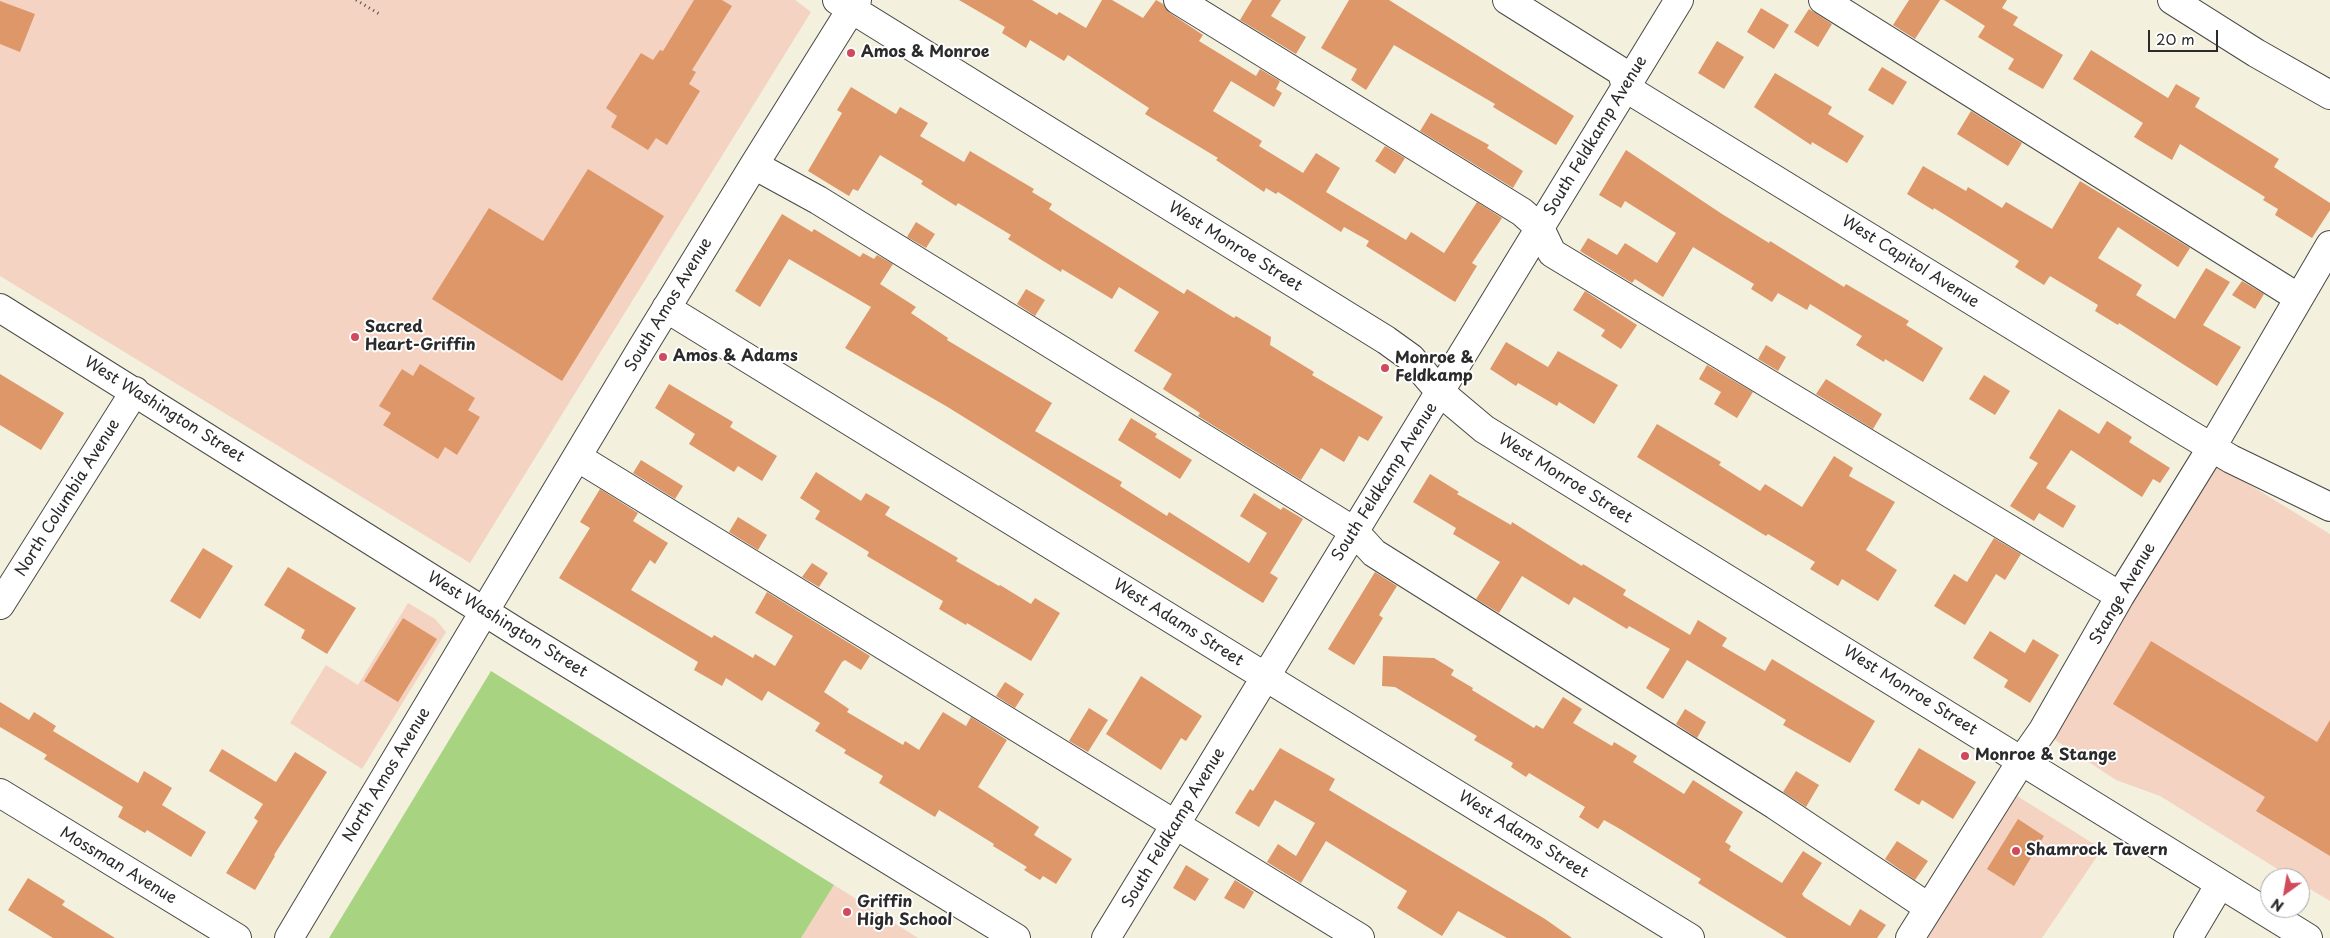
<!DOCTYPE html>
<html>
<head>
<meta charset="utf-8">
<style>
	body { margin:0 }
	#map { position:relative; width:2330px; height:938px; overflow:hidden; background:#f3f0de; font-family:"Playpen Sans",sans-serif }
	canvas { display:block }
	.north { position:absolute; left:2260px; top:868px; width:50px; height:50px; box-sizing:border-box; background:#fff; border:1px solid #aaa; border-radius:50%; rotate:212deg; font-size:14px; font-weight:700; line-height:20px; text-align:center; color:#2b2b2b }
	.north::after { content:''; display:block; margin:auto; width:18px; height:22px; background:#d1495b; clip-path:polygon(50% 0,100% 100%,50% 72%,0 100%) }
	.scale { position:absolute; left:2148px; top:30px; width:70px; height:22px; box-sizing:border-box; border:2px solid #2b2b2b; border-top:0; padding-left:6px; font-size:15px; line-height:18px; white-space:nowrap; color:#2b2b2b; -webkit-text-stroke:4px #fff; paint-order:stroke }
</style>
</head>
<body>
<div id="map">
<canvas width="2330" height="938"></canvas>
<div class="north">N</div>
<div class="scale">20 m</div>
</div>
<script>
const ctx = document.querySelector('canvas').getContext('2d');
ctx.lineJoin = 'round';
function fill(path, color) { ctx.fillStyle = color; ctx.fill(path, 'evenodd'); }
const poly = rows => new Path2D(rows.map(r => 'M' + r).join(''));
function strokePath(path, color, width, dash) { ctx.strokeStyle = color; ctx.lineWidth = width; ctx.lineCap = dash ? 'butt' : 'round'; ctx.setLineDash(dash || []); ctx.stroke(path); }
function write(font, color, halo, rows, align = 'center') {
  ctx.font = font + ' "Playpen Sans",sans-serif'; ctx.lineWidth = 4; ctx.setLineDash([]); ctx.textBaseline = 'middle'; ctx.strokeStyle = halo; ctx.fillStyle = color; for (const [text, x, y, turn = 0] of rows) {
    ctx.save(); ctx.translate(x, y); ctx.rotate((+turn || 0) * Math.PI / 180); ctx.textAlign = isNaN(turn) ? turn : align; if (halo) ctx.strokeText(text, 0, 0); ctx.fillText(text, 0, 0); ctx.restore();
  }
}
const built = poly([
	[0,0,795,0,811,12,470,563,0,276],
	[2217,465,2330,534,2330,901,2300,883,2300,878,2292,878,2160,796,2116,780,2049,736],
	[408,603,435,619,446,632,362,769,290,723,326,665,358,685],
	[2014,794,2102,849,2042,938,1923,938],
	[834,885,918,938,801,938]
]);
const green = poly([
	[491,671,834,885,801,938,329,938]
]);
const building = poly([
	[694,0,722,0,732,6,692,70,696,72,689,84,700,91,667,145,656,138,648,150,611,127,617,116,606,108,641,53,653,60,660,50,663,51],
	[959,0,1032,0,1057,15,1059,12,1086,28,1102,0,1112,0,1143,18,1156,0,1163,4,1170,13,1203,35,1199,41,1256,76,1260,69,1280,81,1276,89,1282,93,1274,107,1231,81,1213,111,1262,141,1259,146,1303,173,1316,153,1340,168,1326,192,1406,240,1411,232,1444,253,1477,202,1502,218,1472,263,1477,266,1455,302,1366,246,1369,241,1344,227,1341,232,1278,192,1276,194,1266,188,1264,192,1216,160,1218,158,1145,114,1149,108,1068,55,1064,61,1030,40,1026,48,1002,33,1005,27],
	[1252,0,1281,0,1271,16,1306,37,1296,54,1240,20],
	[1349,0,1389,0,1574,116,1556,145,1493,107,1495,104,1394,45,1366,90,1351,80,1357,69,1321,48],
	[1909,0,1940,0,1915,39,1893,25],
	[1944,0,2007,0,2002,8,2018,17,2013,25,2063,55,2043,89,2008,69,2014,59,1978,37,1985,26],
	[0,1,35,14,20,52,0,44],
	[1761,8,1789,25,1774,49,1747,32],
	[1809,9,1832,24,1818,47,1794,32],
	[1717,41,1744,57,1724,89,1698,73],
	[2091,50,2168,98,2176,84,2200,98,2195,107,2279,159,2274,167,2330,203,2330,210,2312,238,2275,215,2278,209,2263,200,2265,197,2180,144,2172,160,2134,137,2143,123,2073,79],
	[1882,67,1907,82,1893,105,1868,90],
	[1775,73,1832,107,1828,114,1864,136,1847,163,1812,142,1811,145,1754,107],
	[851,87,896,114,900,107,928,123,920,136,964,162,970,151,1034,189,1032,192,1052,204,1049,209,1066,220,1184,294,1187,289,1234,318,1236,316,1271,337,1270,345,1314,372,1312,375,1383,417,1368,441,1359,436,1344,462,1321,448,1301,480,1198,416,1200,413,1163,389,1172,374,1134,351,1159,312,1119,287,1112,299,1062,269,1061,272,1008,239,1011,235,958,203,956,206,921,184,923,181,880,155,858,191,853,189,849,196,808,171,842,113,837,110],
	[1971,111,2022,143,2008,166,1957,134],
	[1431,113,1489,145,1487,148,1523,171,1513,188,1420,131],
	[1385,146,1405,158,1395,174,1375,161],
	[1626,150,1722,214,1769,243,1770,241,1844,287,1846,284,1909,321,1906,325,1943,348,1923,382,1885,359,1884,362,1856,345,1862,336,1810,304,1807,310,1778,293,1772,302,1751,289,1754,284,1693,247,1663,297,1635,279,1632,283,1580,251,1588,238,1617,255,1625,243,1657,263,1676,233,1625,201,1621,208,1599,195],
	[1923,166,1966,191,1968,187,2002,208,2006,202,2052,229,2080,181,2190,248,2178,267,2118,227,2098,258,2142,285,2136,295,2175,319,2206,268,2230,282,2203,325,2241,347,2217,386,2119,323,2118,325,2095,311,2098,305,2050,276,2044,285,2015,267,2019,261,1934,208,1933,210,1907,194],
	[588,169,664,216,562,381,432,299,489,208,543,241],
	[782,214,812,232,814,229,860,257,863,253,874,259,877,255,893,264,880,284,916,307,911,313,948,338,947,340,1052,403,1035,431,1122,482,1120,486,1167,516,1169,512,1249,563,1267,533,1240,516,1254,493,1281,510,1283,507,1303,519,1270,573,1278,578,1263,603,946,406,845,348,871,307,789,259,760,307,735,291],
	[916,222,935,234,926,248,907,237],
	[2242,281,2264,294,2255,309,2232,295],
	[1026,289,1045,300,1035,316,1017,304],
	[1585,291,1637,325,1621,349,1601,336,1605,330,1573,310],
	[1506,342,1548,367,1558,351,1618,385,1594,424,1559,402,1557,406,1518,383,1516,386,1490,369],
	[1766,345,1786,357,1778,371,1758,359],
	[420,364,475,398,468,410,480,417,457,455,445,447,438,459,383,425,391,413,379,406,402,369,413,376],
	[1707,365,1753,392,1737,418,1714,404,1721,392,1699,379],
	[0,374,64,413,41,450,0,425],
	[1984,375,2010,391,1995,415,1969,399],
	[1826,379,1882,414,1873,429,1816,394],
	[669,384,733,422,730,427,777,456,762,481,738,466,734,472,689,444,695,434,655,408],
	[2059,409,2099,434,2107,421,2132,437,2129,442,2170,468,2160,483,2153,479,2142,497,2071,450,2046,488,2076,506,2063,528,2039,513,2034,521,2010,506,2038,463,2029,458],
	[1131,418,1157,434,1155,437,1192,460,1180,479,1118,440],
	[1657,424,1721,462,1719,465,1760,491,1765,484,1802,507,1834,456,1853,468,1849,476,1895,502,1866,550,1897,570,1878,601,1842,579,1838,586,1810,569,1815,562,1768,534,1766,536,1637,457],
	[641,460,683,486,675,499,633,473],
	[816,472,861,501,866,493,890,507,885,515,958,558,956,561,999,586,1000,585,1031,604,1035,598,1060,613,1031,661,967,623,966,625,939,609,943,601,867,556,869,552,815,519,820,511,800,498],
	[1430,474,1459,492,1457,494,1511,525,1512,522,1582,566,1583,564,1626,590,1623,595,1690,635,1698,620,1727,638,1722,646,1765,671,1772,659,1875,721,1850,763,1783,725,1786,720,1687,660,1663,699,1646,688,1670,649,1629,626,1627,629,1574,597,1569,605,1522,576,1499,613,1476,599,1500,562,1453,534,1456,528,1413,502],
	[600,489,638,513,633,521,668,543,655,564,650,560,631,590,712,638,714,635,753,658,755,654,775,666,793,636,755,613,767,592,870,656,861,670,845,660,842,662,824,692,849,709,847,712,903,745,905,741,919,750,943,712,966,726,971,717,1007,740,978,787,1039,827,1034,835,1072,859,1056,884,1043,876,1040,880,1024,870,1027,867,993,846,994,844,939,810,935,817,879,783,883,776,844,753,846,750,815,731,820,723,768,691,762,701,726,678,722,686,694,670,698,662,559,578,590,528,580,522],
	[738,517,767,535,758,550,729,532],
	[1994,538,2021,554,2005,580,1996,574,1965,625,1934,606,1954,574,1967,582],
	[203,548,233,566,200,619,170,601],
	[812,563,828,573,819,587,802,577],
	[288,567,356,608,327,654,301,638,305,630,264,605],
	[1375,572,1397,586,1379,615,1383,618,1354,665,1328,649],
	[403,618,437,639,398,702,364,681],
	[1990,631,2025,653,2033,639,2059,655,2030,703,2004,687,2008,680,1973,658],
	[2151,641,2317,742,2330,720,2330,856,2256,811,2265,797,2113,704],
	[1383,656,1434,658,1454,670,1451,675,1473,688,1472,690,1534,728,1536,725,1543,729,1563,697,1582,709,1573,723,1612,746,1614,742,1637,756,1633,762,1684,794,1693,780,1743,812,1725,842,1731,846,1729,850,1782,883,1803,851,1822,863,1802,894,1804,897,1850,926,1860,909,1886,925,1877,938,1787,938,1698,883,1701,879,1620,829,1604,820,1598,829,1579,817,1585,807,1529,773,1526,777,1511,767,1513,763,1474,740,1477,736,1395,687,1382,686],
	[1141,676,1202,716,1186,741,1181,738,1161,770,1106,734],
	[1005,682,1024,694,1015,708,996,696],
	[0,702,29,720,34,712,56,726,53,731,138,783,144,771,172,788,162,805,206,832,191,857,147,830,145,833,118,817,123,807,44,759,47,755,0,727],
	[1089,708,1108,720,1088,752,1069,741],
	[1685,709,1706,722,1697,738,1676,724],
	[1280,748,1335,779,1329,790,1545,919,1572,938,1507,938,1458,911,1442,936,1397,908,1407,891,1326,841,1301,883,1267,862,1278,844,1296,856,1315,823,1275,800,1259,827,1235,813,1250,789,1253,791],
	[1919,748,1976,782,1953,819,1922,800,1919,805,1894,790],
	[222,749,276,782,295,752,327,772,274,855,275,856,255,890,226,873,258,821,254,818,263,804,209,771],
	[1796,771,1819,785,1806,807,1783,792],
	[2018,819,2044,836,2014,886,1987,869],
	[1897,841,1928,861,1915,880,1885,859],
	[1186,865,1209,879,1195,901,1173,888],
	[28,878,65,901,62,905,115,938,53,938,8,910],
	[1235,880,1254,892,1244,909,1224,898]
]);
const path = poly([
	[356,0,381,15]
]);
const minor = poly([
	[837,0,1386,340,1411,358,1440,392,1484,429,2308,938],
	[1178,0,1522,212,1540,228,1552,253,2120,596],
	[1507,0,1622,72,1626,88,2186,432,2231,459,2330,507],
	[1823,0,2299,298],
	[2172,0,2256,53,2330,95],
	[754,165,818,200,1354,531,1374,553,1775,805,1928,907],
	[0,308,520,634,1016,938],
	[666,308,1690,938],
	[577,457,1360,938],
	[0,605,135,391],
	[0,793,237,938],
	[289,938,642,348,754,165,857,0],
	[1106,938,1679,0],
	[1910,938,2022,760,2043,730,2120,596,2212,447,2330,245],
	[2188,938,2220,884]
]);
const markers = [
	[851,53,5,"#d1495b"],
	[355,337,5,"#d1495b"],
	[663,357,5,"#d1495b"],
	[1385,368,5,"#d1495b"],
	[1965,756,5,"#d1495b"],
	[2016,851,5,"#d1495b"],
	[847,912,5,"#d1495b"]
];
const poiNames = [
	["Amos & Monroe",861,53],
	["Sacred",365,328],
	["Heart-Griffin",365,346],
	["Amos & Adams",673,357],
	["Monroe &",1395,359],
	["Feldkamp",1395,377],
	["Monroe & Stange",1975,756],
	["Shamrock Tavern",2026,851],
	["Griffin",857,903],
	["High School",857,921]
];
const streetNames = [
	["South Feldkamp Avenue",1596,136,-59],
	["West Monroe Street",1235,247,32],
	["West Capitol Avenue",1910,262,32],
	["South Amos Avenue",669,305,-59],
	["West Washington Street",164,410,32],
	["West Monroe Street",1565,479,32],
	["South Feldkamp Avenue",1385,482,-58],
	["North Columbia Avenue",68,498,-58],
	["Stange Avenue",2123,594,-60],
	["West Adams Street",1178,623,32],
	["West Washington Street",507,625,32],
	["West Monroe Street",1910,691,32],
	["North Amos Avenue",387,775,-59],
	["South Feldkamp Avenue",1174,828,-59],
	["West Adams Street",1523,835,32],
	["Mossman Avenue",118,866,31]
];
fill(built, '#f5d3c2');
fill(green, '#a8d380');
fill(building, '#de9768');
strokePath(minor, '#494946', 30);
strokePath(path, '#494946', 3, [1, 4]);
strokePath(minor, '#fff', 28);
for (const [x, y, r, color] of markers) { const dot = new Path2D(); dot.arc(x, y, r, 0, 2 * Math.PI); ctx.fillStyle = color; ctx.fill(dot); strokePath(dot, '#fff', 2); }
write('bold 16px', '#2b2b2b', '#fff', poiNames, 'left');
write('16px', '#2b2b2b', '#fff', streetNames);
</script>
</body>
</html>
